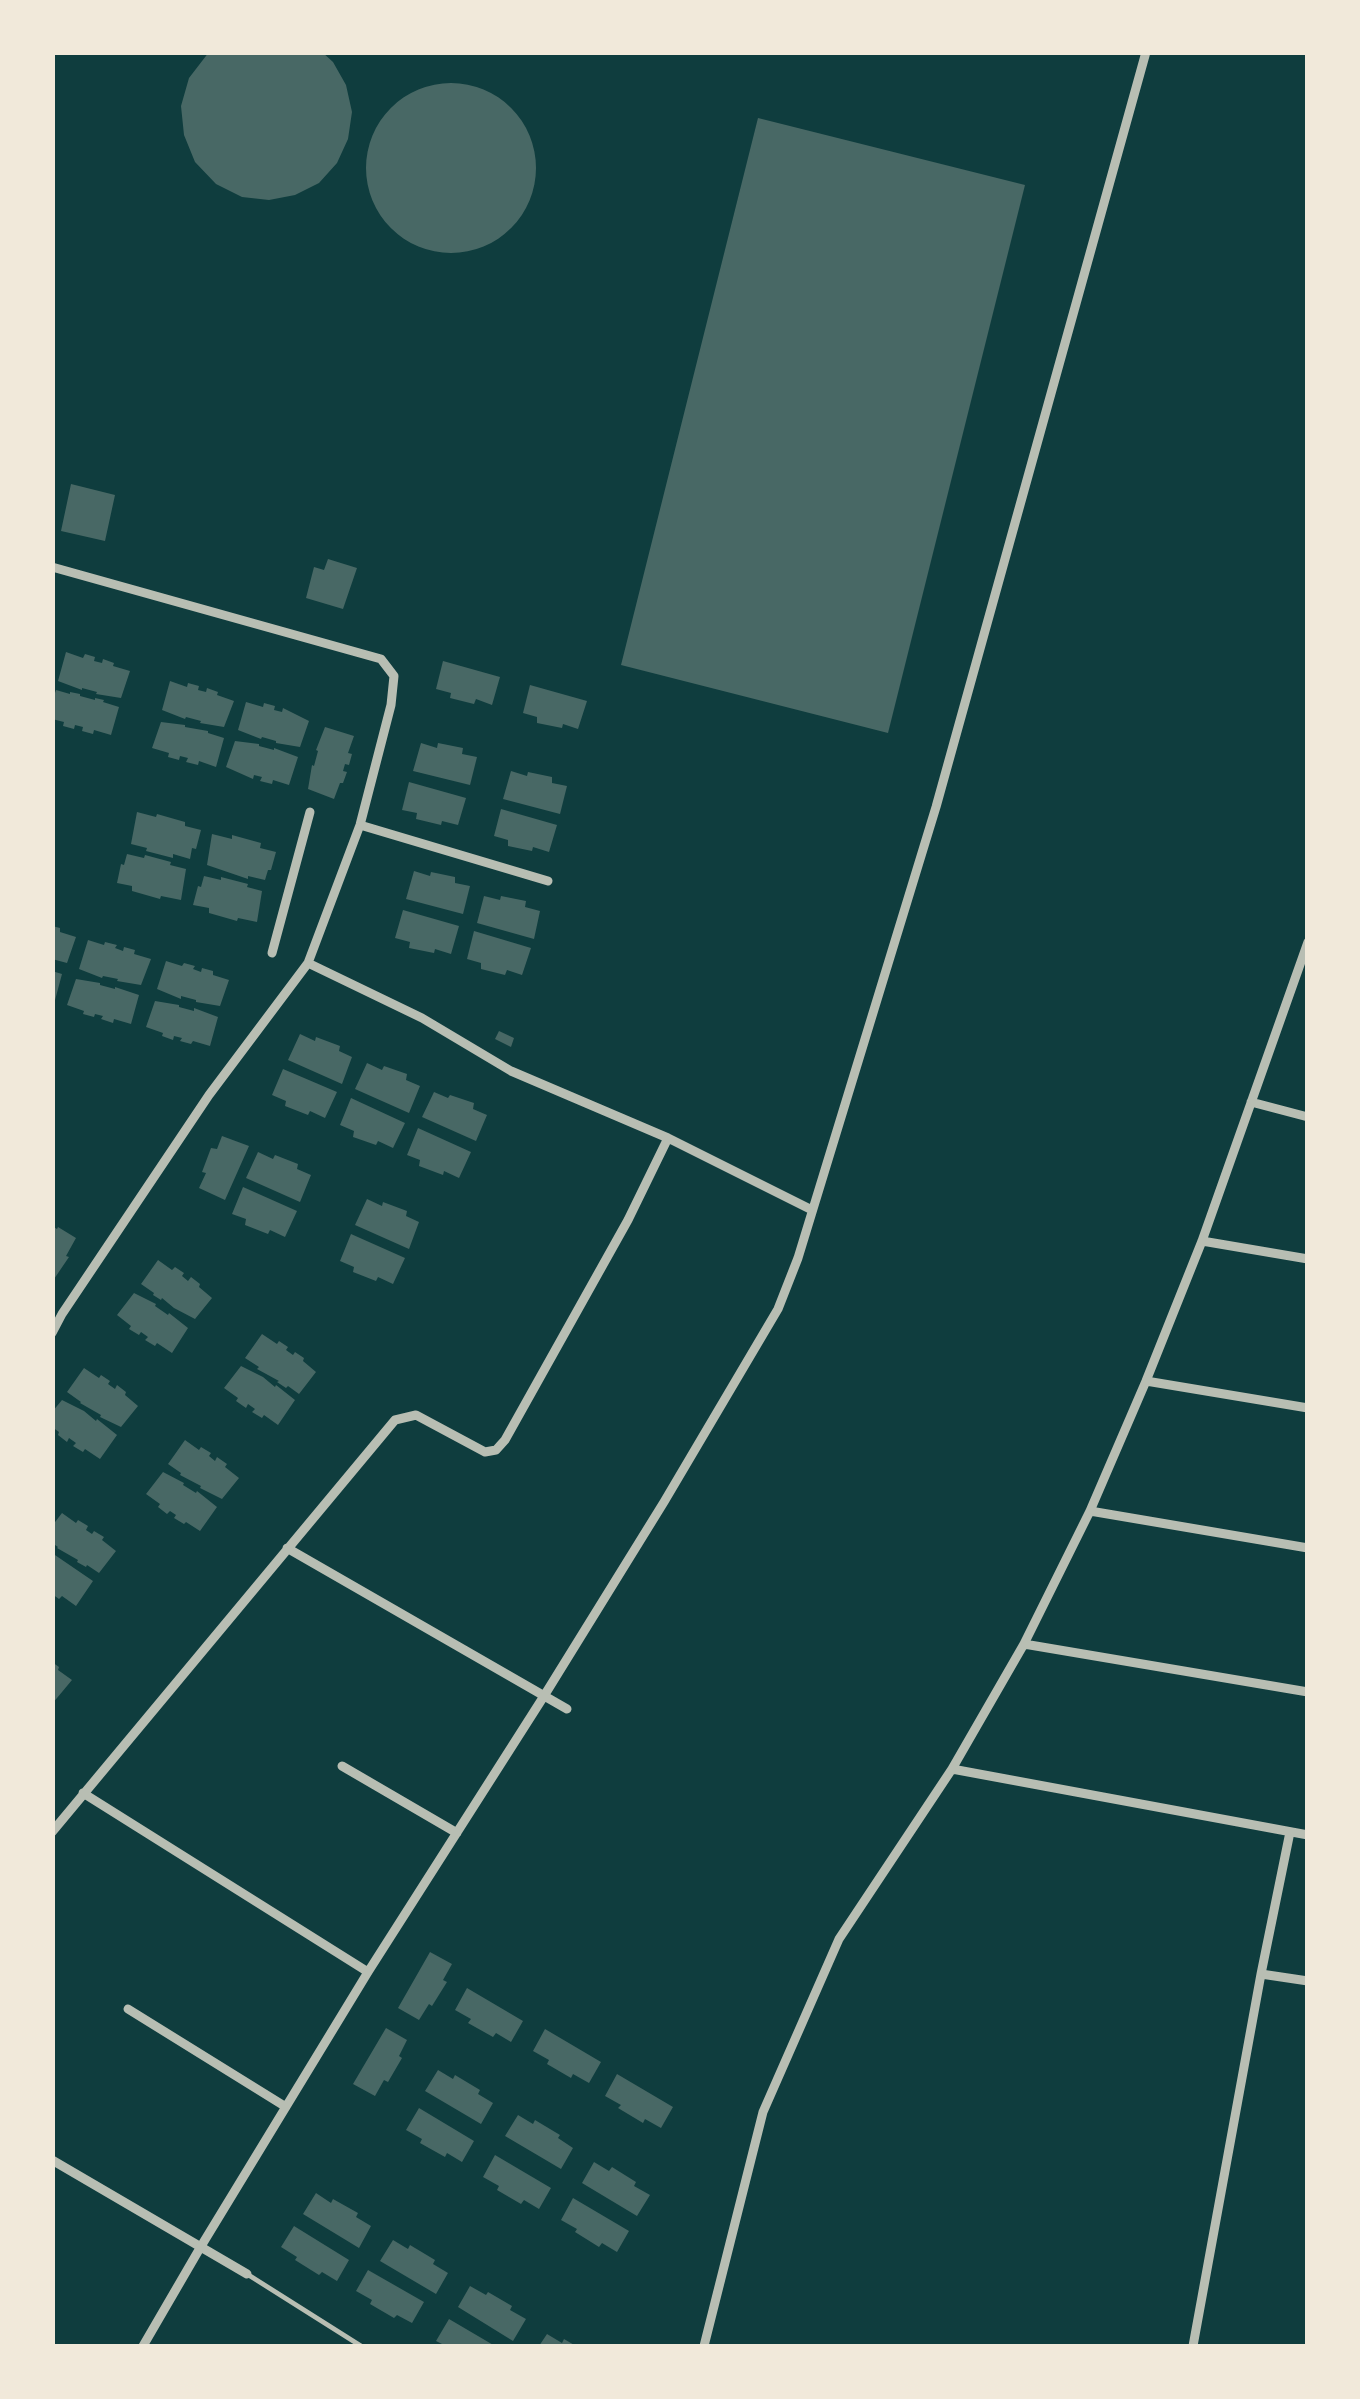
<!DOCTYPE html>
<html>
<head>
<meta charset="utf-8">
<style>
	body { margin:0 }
	#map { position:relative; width:1360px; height:2399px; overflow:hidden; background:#0f3d3e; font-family:"Source Sans 3",sans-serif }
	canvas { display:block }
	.frame { position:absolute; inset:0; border:55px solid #f1e9da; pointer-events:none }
</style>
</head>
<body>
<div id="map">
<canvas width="1360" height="2399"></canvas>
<div class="frame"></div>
</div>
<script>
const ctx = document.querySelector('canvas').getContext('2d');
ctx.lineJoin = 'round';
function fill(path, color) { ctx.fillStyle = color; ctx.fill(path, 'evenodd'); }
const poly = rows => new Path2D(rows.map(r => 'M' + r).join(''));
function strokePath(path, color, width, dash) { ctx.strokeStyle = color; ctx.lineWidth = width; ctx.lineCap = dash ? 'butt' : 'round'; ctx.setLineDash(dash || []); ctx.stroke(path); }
const building = poly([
	[209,52,322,52,333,62,346,85,352,112,348,139,337,163,319,183,295,195,269,200,242,197,216,184,195,162,184,135,181,106,189,78],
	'366 168a85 85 0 1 1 170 0a85 85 0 1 1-170 0Z',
	[758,118,1025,185,888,733,621,665],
	[71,484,115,495,105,541,61,531],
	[328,559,357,568,343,609,306,598,314,567,324,570],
	[66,652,83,658,85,654,95,657,94,661,102,663,103,659,114,663,113,666,130,671,121,698,96,694,97,692,82,688,82,690,58,681],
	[443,661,500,677,492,705,476,699,474,704,450,698,451,693,436,689],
	[170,681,187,687,188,683,199,686,198,690,206,692,207,688,218,692,217,695,234,701,224,727,200,723,201,721,186,717,185,719,162,710],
	[530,685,587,701,578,729,563,724,562,728,537,723,537,717,523,713],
	[56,690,70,694,70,692,80,694,80,696,95,700,95,698,104,700,103,702,119,707,111,735,94,730,93,734,82,731,83,727,75,725,74,729,63,726,64,722,52,719,52,702],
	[246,702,263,707,264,703,275,706,274,710,282,712,283,708,309,721,300,747,276,743,276,741,262,737,261,739,238,730],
	[161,722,185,725,185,727,208,731,208,733,224,738,216,767,199,761,198,765,186,762,188,758,180,756,179,760,168,757,169,753,152,748],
	[325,727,354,736,348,753,352,754,349,765,345,764,343,771,347,772,343,783,340,783,334,799,308,789,312,765,314,766,318,751,316,750],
	[235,741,259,744,259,746,274,750,274,748,298,757,289,785,273,780,272,784,260,781,262,777,254,775,253,779,226,767],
	[421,743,437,748,438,743,463,748,462,754,477,757,470,785,413,771],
	[511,771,527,776,528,772,552,777,552,783,567,786,560,814,503,799],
	[409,782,466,798,458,825,442,821,441,825,416,819,417,813,402,810],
	[501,809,557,825,549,852,533,847,532,851,508,846,508,840,494,836],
	[137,812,156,817,157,814,185,822,185,826,201,830,196,849,192,848,190,859,173,854,173,858,146,851,147,848,131,844],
	[212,834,232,839,232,835,261,843,260,848,276,852,271,870,268,870,265,880,248,876,248,879,207,865],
	[127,854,144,858,145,855,171,862,170,865,186,869,181,900,161,896,160,899,132,891,132,886,117,883,121,864,124,865],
	[414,871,430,876,431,872,455,877,455,883,470,886,463,914,406,899],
	[204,876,221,880,221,877,248,884,247,887,262,891,257,922,238,918,237,921,209,913,209,908,193,905,198,886,201,887],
	[484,896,500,900,501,896,526,901,525,907,540,911,534,939,477,923],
	[403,910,459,926,451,954,435,949,434,953,409,948,410,942,395,938],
	[52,926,60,928,60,932,76,937,67,963,52,959],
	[474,931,531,948,522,975,507,970,505,975,481,969,481,963,467,959],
	[88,940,104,945,105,942,117,945,115,948,123,951,124,947,135,950,134,954,151,959,141,985,117,981,118,979,103,976,102,978,79,969],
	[166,961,182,966,184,963,195,966,193,969,201,972,202,968,213,971,213,975,229,980,220,1006,196,1002,196,1000,181,996,181,999,157,989],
	[52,971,62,974,54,1004,52,1004],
	[76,979,100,983,100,985,115,989,115,987,139,995,131,1024,114,1019,113,1023,101,1019,103,1016,95,1014,94,1017,83,1014,84,1011,67,1005],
	[155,1001,179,1005,179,1007,194,1011,194,1008,218,1017,210,1046,193,1041,191,1044,180,1041,182,1038,174,1036,173,1040,162,1036,163,1033,146,1027],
	[499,1031,514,1038,511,1047,495,1039],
	[300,1034,315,1041,316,1037,340,1046,339,1051,352,1057,342,1084,288,1060],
	[367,1063,382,1070,384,1066,407,1074,406,1080,420,1086,409,1113,355,1089],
	[283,1069,337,1092,325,1118,310,1111,308,1115,285,1106,286,1101,272,1095],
	[434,1092,448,1098,450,1095,474,1103,473,1109,487,1115,476,1141,422,1117],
	[351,1098,405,1123,393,1148,378,1141,376,1145,353,1137,354,1131,340,1125],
	[418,1128,471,1152,459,1178,444,1171,443,1175,419,1166,420,1160,407,1155],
	[222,1136,249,1146,225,1200,199,1188,206,1173,202,1172,211,1148,217,1149],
	[258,1152,273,1159,275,1155,298,1164,297,1169,311,1175,300,1202,246,1178],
	[243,1187,297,1211,285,1237,270,1230,268,1234,245,1225,246,1219,232,1214],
	[367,1199,382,1206,383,1202,407,1211,406,1216,419,1222,409,1249,355,1225],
	[52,1226,57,1229,58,1227,76,1238,66,1256,69,1257,52,1282],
	[351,1234,405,1258,393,1284,378,1277,376,1281,353,1272,354,1267,340,1261],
	[158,1260,172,1270,175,1267,184,1273,182,1276,188,1281,191,1277,200,1284,199,1287,212,1298,195,1319,174,1308,162,1298,161,1300,153,1295,154,1293,141,1284],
	[134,1293,156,1304,155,1306,168,1315,169,1313,188,1328,172,1353,157,1343,155,1346,145,1340,148,1337,141,1332,139,1335,129,1329,131,1326,117,1315],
	[262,1334,277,1344,279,1341,288,1347,286,1350,293,1355,295,1352,304,1358,303,1361,316,1372,299,1394,288,1386,286,1388,277,1382,279,1381,257,1369,259,1367,245,1358],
	[241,1366,263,1377,275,1387,276,1385,295,1400,278,1425,264,1415,262,1418,252,1412,255,1409,248,1404,246,1408,236,1401,238,1398,224,1388],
	[84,1368,99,1378,101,1375,110,1381,108,1384,115,1389,117,1385,126,1392,125,1395,138,1406,121,1427,100,1417,101,1415,80,1403,81,1402,67,1392],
	[62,1400,84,1411,96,1421,97,1419,117,1435,100,1459,85,1449,83,1452,73,1446,76,1443,69,1438,67,1442,58,1435,59,1432,52,1427,52,1412],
	[185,1440,199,1450,201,1447,211,1453,209,1456,215,1461,217,1457,227,1464,225,1467,239,1478,222,1499,200,1488,201,1486,180,1475,181,1473,168,1464],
	[163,1472,184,1483,183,1485,196,1493,197,1491,217,1507,200,1531,186,1522,184,1524,174,1518,176,1515,170,1511,167,1514,158,1507,160,1504,146,1494],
	[62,1513,76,1523,78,1520,88,1526,86,1530,92,1534,94,1531,104,1537,102,1540,116,1551,99,1573,87,1565,86,1567,77,1562,78,1560,57,1548,58,1547,52,1543,52,1526],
	[52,1553,93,1581,76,1606,62,1596,59,1599,52,1594],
	[52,1662,59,1667,58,1670,72,1680,52,1704],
	[430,1952,452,1964,443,1980,447,1982,432,2006,429,2004,419,2020,398,2008],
	[467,1988,523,2021,511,2042,496,2033,493,2037,468,2023,471,2019,455,2010],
	[386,2028,407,2040,399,2056,402,2058,388,2082,384,2080,375,2096,353,2084],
	[545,2029,601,2062,589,2083,573,2074,571,2078,547,2064,549,2060,533,2051],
	[438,2070,453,2079,455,2075,480,2090,478,2094,493,2103,481,2124,425,2091],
	[617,2074,673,2107,661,2128,645,2119,643,2123,618,2108,621,2105,605,2096],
	[419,2108,474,2141,462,2162,447,2153,445,2157,420,2143,422,2139,406,2130],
	[518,2115,533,2124,535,2120,560,2135,558,2138,573,2148,561,2169,505,2136],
	[495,2155,551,2188,539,2209,524,2200,521,2204,497,2190,499,2186,483,2177],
	[594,2162,609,2171,612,2167,636,2182,634,2186,650,2195,637,2216,582,2183],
	[316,2193,331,2203,333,2199,358,2213,356,2217,371,2226,359,2248,303,2214],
	[573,2198,629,2231,617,2252,602,2243,599,2247,575,2232,577,2229,561,2220],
	[294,2226,349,2260,337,2281,322,2272,319,2275,295,2260,297,2257,281,2247],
	[393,2240,408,2249,410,2245,435,2260,433,2264,448,2273,436,2294,380,2261],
	[368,2270,424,2302,412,2323,397,2315,394,2318,370,2304,372,2300,356,2291],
	[470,2286,486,2295,488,2292,512,2306,510,2310,526,2319,513,2341,458,2307],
	[449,2319,495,2346,446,2346,436,2341],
	[547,2334,562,2343,564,2339,576,2346,539,2346]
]);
const service = poly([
	[247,2274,361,2346]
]);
const minor = poly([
	[52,567,381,659,394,676,391,705,360,825,308,963,209,1095,62,1314,52,1333],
	[360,825,548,881],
	[272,953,310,812],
	[308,963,422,1018,511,1071,668,1138,812,1210],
	[1251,1102,1308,1117],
	[1202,1241,1308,1259],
	[1146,1381,1308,1408],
	[1090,1511,1308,1548],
	[287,1548,567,1709],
	[1024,1644,1308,1692],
	[342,1766,457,1833],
	[952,1769,1308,1835],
	[83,1793,368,1972],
	[52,1832,395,1420,416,1415,485,1452,496,1450,505,1440,628,1220,668,1138],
	[1261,1974,1308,1981],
	[128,2009,286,2107],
	[52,2160,247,2274],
	[143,2346,200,2248,368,1972,544,1696,664,1502,778,1309,798,1258,936,807,1146,52],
	[704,2346,763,2112,839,1939,952,1769,1024,1644,1090,1511,1146,1381,1202,1241,1308,942],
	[1193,2346,1261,1974,1290,1832]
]);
fill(building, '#486865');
strokePath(service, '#b8beb3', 5);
strokePath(minor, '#b8beb3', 9);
</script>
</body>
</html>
